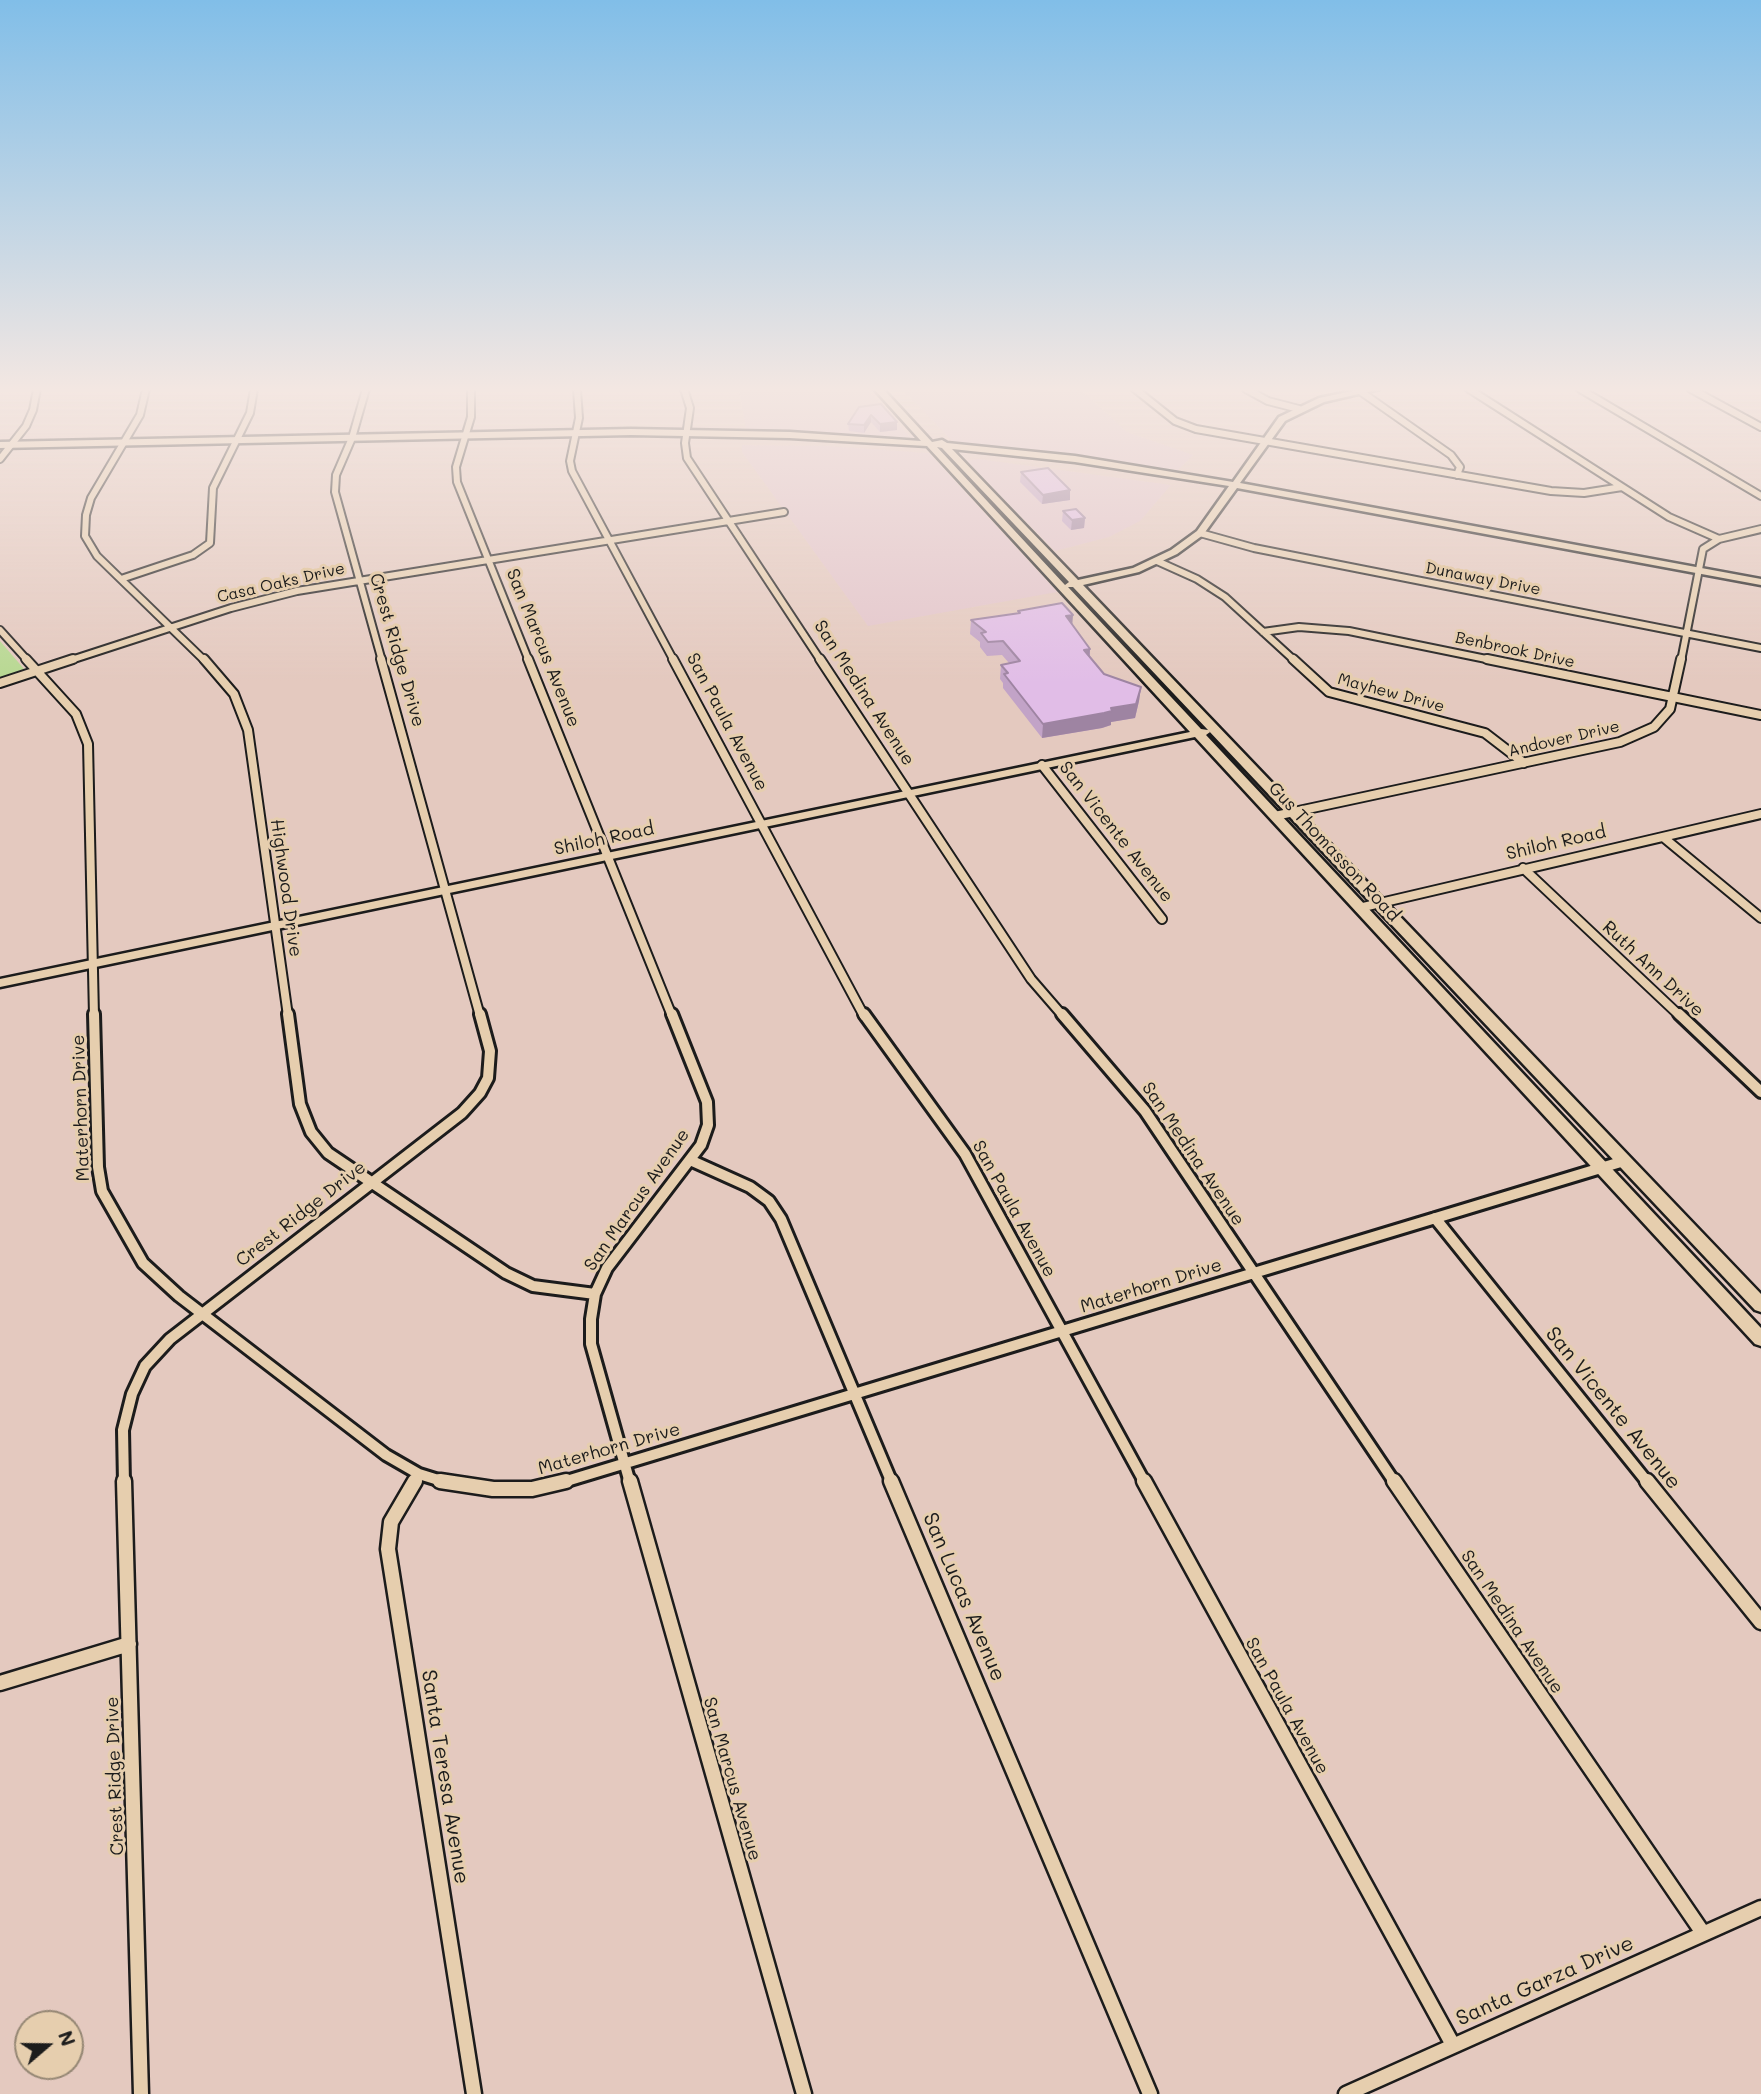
<!DOCTYPE html>
<html>
<head>
<meta charset="utf-8">
<style>
	body { margin:0 }
	#map { position:relative; width:1761px; height:2094px; overflow:hidden; background:#e4c9bf; font-family:Mali,sans-serif }
	canvas { display:block }
	.north { position:absolute; left:14px; top:2010px; width:70px; height:70px; box-sizing:border-box; background:#e6ceae; border:2px solid #958774; border-radius:50%; rotate:70deg; font-size:19px; font-weight:700; line-height:28px; text-align:center; color:#1c1c1c }
	.north::after { content:''; display:block; margin:auto; width:24px; height:32px; background:#1c1c1c; clip-path:polygon(50% 0,100% 100%,50% 72%,0 100%) }
</style>
</head>
<body>
<div id="map">
<canvas width="1761" height="2094"></canvas>
<div class="north">N</div>
</div>
<script>
const ctx = document.querySelector('canvas').getContext('2d');
ctx.lineJoin = 'round';
function fill(path, color) { ctx.fillStyle = color; ctx.fill(path, 'evenodd'); }
const poly = rows => new Path2D(rows.map(r => 'M' + r).join(''));
function strokePath(path, color, width, dash) { ctx.strokeStyle = color; ctx.lineWidth = width; ctx.lineCap = dash ? 'butt' : 'round'; ctx.setLineDash(dash || []); ctx.stroke(path); }
function write(font, color, halo, rows, align = 'center') {
  ctx.font = font + ' Mali,sans-serif'; ctx.lineWidth = 6; ctx.setLineDash([]); ctx.textBaseline = 'middle'; ctx.strokeStyle = halo; ctx.fillStyle = color; for (const [text, x, y, turn = 0] of rows) {
    ctx.save(); ctx.translate(x, y); ctx.rotate((+turn || 0) * Math.PI / 180); ctx.textAlign = isNaN(turn) ? turn : align; if (halo) ctx.strokeText(text, 0, 0); ctx.fillText(text, 0, 0); ctx.restore();
  }
}
const built = poly([
	[739,389,867,389,913,440,746,430],
	[902,389,1080,389,1127,432,1193,455,1178,470,954,443],
	[742,445,827,446,929,453,1057,592,868,626,742,452],
	[978,459,1171,485,1140,521,1109,537,1055,551,967,461]
]);
const green = poly([
	[0,641,25,670,0,680]
]);
const streetFar3 = poly([
	[146,389,140,415,91,498,86,515,85,536,97,556,205,661],
	[366,389,352,438,336,475,335,492,382,661],
	[471,389,471,417,456,467,457,482,529,661],
	[577,389,579,418,570,461,572,471,674,661],
	[684,389,690,408,685,443,687,458,821,661],
	[1135,389,1175,421,1196,429,1551,491,1584,493,1622,487],
	[1246,389,1268,401,1299,409],
	[1357,389,1451,455,1460,467,1457,475],
	[1469,389,1669,517,1719,539],
	[1580,389,1761,496],
	[1691,389,1761,427],
	[0,459,26,426,33,410,37,389],
	[1200,533,1254,548,1761,648],
	[1157,561,1197,579,1225,597,1295,661],
	[121,579,193,555,210,543,213,488,250,413,254,389],
	[0,630,28,661],
	[1263,632,1299,627,1349,631,1496,661],
	[68,661,231,608,297,591,784,512],
	[1681,661,1703,549,1719,539,1761,529]
]);
const streetFar2 = poly([
	[26,659,76,714,88,744,94,1016],
	[204,659,234,694,248,730,288,1016],
	[381,659,480,1016],
	[528,659,672,1016],
	[673,659,864,1016],
	[820,659,1031,979,1063,1016],
	[1293,659,1329,692,1485,733,1524,763],
	[1487,659,1761,715],
	[0,683,73,659],
	[1042,765,1162,919],
	[1275,816,1620,742,1654,727,1670,709,1681,659],
	[1663,837,1761,918],
	[1523,868,1680,1016],
	[1359,908,1761,814]
]);
const streetFar1 = poly([
	[94,1014,98,1167,102,1191,143,1263,179,1296,386,1455,419,1474,448,1483],
	[288,1014,300,1104,311,1132,328,1153,506,1273,533,1286,595,1294],
	[864,1014,965,1154,1145,1483],
	[1062,1014,1145,1111,1395,1483],
	[1679,1014,1761,1092],
	[690,1160,750,1187,769,1201,781,1219,892,1483],
	[1435,1218,1648,1483],
	[124,1483,123,1430,132,1394,145,1366,170,1339,462,1113,480,1093,488,1078,490,1051,480,1014],
	[414,1483,419,1474],
	[560,1483,1624,1161],
	[630,1483,591,1344,591,1319,595,1294,607,1268,701,1145,708,1125,707,1102,672,1014]
]);
const street = poly([
	[124,1481,141,2094],
	[415,1481,391,1522,388,1549,474,2094],
	[440,1481,493,1489,532,1489,566,1481],
	[630,1481,804,2094],
	[891,1481,1150,2094],
	[1144,1481,1453,2045],
	[1394,1481,1703,1933],
	[1647,1481,1761,1622],
	[0,1683,129,1644],
	[1346,2094,1761,1908]
]);
const secondary = poly([
	[874,389,883,389,932,442,942,440,947,443,1075,456,1233,482,1279,417,1319,398,1362,389,1380,389,1324,402,1285,421,1240,483,1761,579,1761,585,1237,488,1203,535,1177,554,1139,572,1083,585,1761,1294,1761,1312,1755,1310,1208,730,1210,732,1206,735,1761,1328,1761,1346,1755,1344,1195,737,0,987,0,979,1190,732,927,446,790,438,631,435,0,448,0,442,631,429,790,432,921,441,874,389],
	[937,447,942,448,1069,582,1065,585,937,447],
	[952,449,1075,462,1229,486,1197,531,1171,550,1133,568,1078,580,952,449],
	[1068,587,1073,587,1208,730,1201,729,1068,587]
]);
const wall = poly([
	[859,407,897,430,880,432,871,422,864,433,849,431,848,424],
	[1021,472,1070,490,1070,500,1042,504,1020,482],
	[1063,511,1085,518,1084,528,1071,530,1062,521],
	[1018,611,1072,625,1090,649,1090,657,1104,674,1141,687,1139,701,1135,718,1111,722,1111,725,1102,728,1042,738,1003,688,1003,683,1000,679,1001,665,1009,663,1002,655,987,656,980,647,980,642,970,634,971,620,1018,613]
]);
const shadedWall = poly([
	[871,415,871,422,864,433,864,425],
	[897,422,897,430,880,432,880,424],
	[1070,490,1070,500,1042,504,1043,495],
	[1085,518,1084,528,1071,530,1072,520],
	[1073,615,1072,629,1066,616],
	[1090,649,1089,663,1084,650],
	[1141,687,1139,701,1135,718,1111,722,1111,725,1102,728,1042,738,1043,724,1111,708]
]);
const building = poly([
	[881,404,897,422,880,424,871,415,864,425,848,424,859,407,881,404],
	[1048,468,1070,490,1043,495,1021,472,1048,468],
	[1076,509,1085,518,1072,520,1063,511,1076,509],
	[1062,603,1073,615,1066,616,1090,649,1084,650,1104,674,1141,687,1136,704,1111,708,1112,711,1104,713,1043,724,1004,674,1008,673,1001,665,1020,661,1003,641,988,642,981,633,986,632,971,620,1020,613,1018,611,1062,603]
]);
const farStreetnames = [
	["Dunaway Drive",1483,579,11],
	["Casa Oaks Drive",281,583,-13],
	["Benbrook Drive",1515,650,12],
	["Mayhew Drive",1391,693,15],
	["Andover Drive",1564,739,-13]
];
const streetNames = [
	["San Marcus Avenue",543,648,68],
	["Crest Ridge Drive",397,650,74],
	["San Medina Avenue",864,693,57],
	["San Paula Avenue",727,722,62],
	["San Vicente Avenue",1116,832,52],
	["Shiloh Road",604,839,-12],
	["Shiloh Road",1556,843,-13],
	["Gus Thomasson Road",1334,852,47],
	["Highwood Drive",286,888,82],
	["Ruth Ann Drive",1653,969,43],
	["Materhorn Drive",81,1108,-92],
	["San Medina Avenue",1193,1154,56],
	["San Marcus Avenue",637,1200,-55],
	["San Paula Avenue",1014,1209,61],
	["Crest Ridge Drive",301,1214,-38],
	["Materhorn Drive",1151,1286,-17],
	["Materhorn Drive",609,1449,-16],
	["San Medina Avenue",1512,1622,56],
	["San Paula Avenue",1287,1706,61],
	["Crest Ridge Drive",115,1776,-92],
	["San Marcus Avenue",732,1779,74]
];
const nearStreetnames = [
	["San Vicente Avenue",1613,1408,51],
	["San Lucas Avenue",964,1597,67],
	["Santa Teresa Avenue",445,1777,81],
	["Santa Garza Drive",1545,1981,-24]
];
fill(built, '#e3c5cb');
fill(green, '#b7d891');
strokePath(streetFar3, '#1c1c1c', 10);
strokePath(streetFar2, '#1c1c1c', 12);
strokePath(streetFar1, '#1c1c1c', 16);
strokePath(street, '#1c1c1c', 19);
strokePath(secondary, '#1c1c1c', 5);
strokePath(streetFar3, '#e6ceae', 6);
strokePath(streetFar2, '#e6ceae', 8);
strokePath(streetFar1, '#e6ceae', 10);
strokePath(street, '#e6ceae', 14);
fill(secondary, '#e6ceae');
fill(wall, '#c2a3c7');
fill(shadedWall, '#9e84a2');
fill(building, '#e1bde7');
strokePath(building, '#9e84a2', 2);
const sky = ctx.createLinearGradient(0, 0, 0, 683);
sky.addColorStop(0, '#81bee8');
sky.addColorStop(0.57, '#f3e7e2');
sky.addColorStop(1, '#f3e7e200');
ctx.fillStyle = sky;
ctx.fillRect(0, 0, 1761, 683);
write('16px', '#1c1c1c', '#e6ceae', farStreetnames);
write('18px', '#1c1c1c', '#e6ceae', streetNames);
write('21px', '#1c1c1c', '#e6ceae', nearStreetnames);
</script>
</body>
</html>
